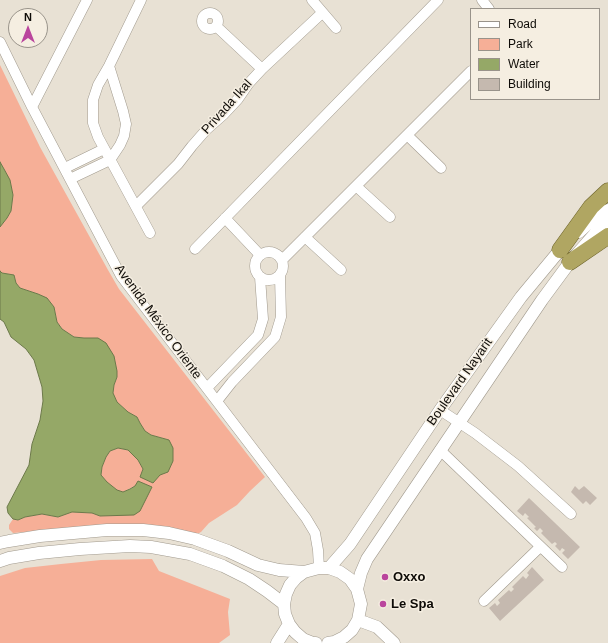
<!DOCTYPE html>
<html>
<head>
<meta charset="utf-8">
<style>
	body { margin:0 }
	#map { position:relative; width:608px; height:643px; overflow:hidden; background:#e8e1d4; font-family:Helvetica,sans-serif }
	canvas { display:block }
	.legend { position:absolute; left:470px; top:8px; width:130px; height:92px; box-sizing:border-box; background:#f5eee1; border:1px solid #99938a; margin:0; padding:5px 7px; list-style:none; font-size:12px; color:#0e0b07 }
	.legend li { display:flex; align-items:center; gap:8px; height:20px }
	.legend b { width:20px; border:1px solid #99938a }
	.north { position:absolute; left:8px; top:8px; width:40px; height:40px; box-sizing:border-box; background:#f5eee1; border:1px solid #99938a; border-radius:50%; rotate:0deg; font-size:11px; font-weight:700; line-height:16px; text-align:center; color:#0e0b07 }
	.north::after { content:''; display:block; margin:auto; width:14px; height:18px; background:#ba459d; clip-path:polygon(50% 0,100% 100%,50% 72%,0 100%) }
</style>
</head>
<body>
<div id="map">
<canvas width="608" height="643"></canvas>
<ul class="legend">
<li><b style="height:5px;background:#fff"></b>Road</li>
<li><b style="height:11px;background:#f6af97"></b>Park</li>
<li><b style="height:11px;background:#95a867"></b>Water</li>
<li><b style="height:11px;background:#c5b9af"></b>Building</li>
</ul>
<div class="north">N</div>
</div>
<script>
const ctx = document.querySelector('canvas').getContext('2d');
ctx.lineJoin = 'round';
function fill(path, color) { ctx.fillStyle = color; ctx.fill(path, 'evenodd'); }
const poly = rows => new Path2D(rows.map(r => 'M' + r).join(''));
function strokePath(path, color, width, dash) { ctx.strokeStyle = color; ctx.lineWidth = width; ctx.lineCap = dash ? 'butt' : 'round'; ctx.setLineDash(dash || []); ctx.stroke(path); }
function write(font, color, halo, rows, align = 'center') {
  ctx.font = font + ' Helvetica,sans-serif'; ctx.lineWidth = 3; ctx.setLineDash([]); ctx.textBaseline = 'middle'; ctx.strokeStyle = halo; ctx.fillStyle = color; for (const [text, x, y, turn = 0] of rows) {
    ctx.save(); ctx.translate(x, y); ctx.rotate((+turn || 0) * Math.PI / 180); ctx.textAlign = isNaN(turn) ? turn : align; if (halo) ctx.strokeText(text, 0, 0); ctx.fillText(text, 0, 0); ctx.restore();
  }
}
const green = poly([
	[0,65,40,147,108,270,119,289,265,477,250,491,237,505,209,523,201,532,195,535,80,527,13,533,9,529,9,525,13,519,18,520,25,517,42,514,58,517,72,512,92,513,101,516,146,498,152,487,135,486,123,492,117,491,107,482,101,475,102,467,106,457,110,451,118,448,128,450,138,460,143,469,141,477,169,440,151,435,145,431,140,423,137,417,128,412,117,402,113,394,114,385,117,377,84,338,74,337,62,329,57,322,54,307,38,294,20,288,16,283,14,275,2,273,0,271,0,227,7,218,11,211,13,195,4,169,0,162],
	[152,559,159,571,230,599,228,612,230,635,219,643,0,643,0,576,25,568,61,564,101,560]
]);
const water = poly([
	[0,162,4,169,10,180,13,195,11,211,7,218,0,227,0,162],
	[0,271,2,273,14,275,16,283,20,288,38,294,47,298,54,307,57,322,62,329,74,337,84,338,98,338,106,343,114,356,117,371,117,377,114,385,113,393,117,402,128,412,137,417,140,423,145,431,151,435,169,440,173,448,173,461,168,472,160,475,153,483,140,477,143,469,138,460,128,450,118,448,110,451,106,457,102,467,101,475,107,482,117,490,123,492,130,489,135,486,138,481,152,487,140,511,134,515,100,516,92,513,72,512,58,517,42,514,25,517,18,520,13,519,8,513,7,507,29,465,32,444,40,420,43,401,42,387,34,360,26,349,11,337,4,322,0,319,0,271]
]);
const building = poly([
	[575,486,579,490,584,486,597,498,590,505,586,501,583,504,571,492],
	[529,498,580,547,568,559,562,553,565,550,562,548,560,551,555,546,557,544,555,542,552,544,541,533,543,531,540,528,537,531,534,528,536,527,527,518,529,517,525,513,523,516,517,511],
	[532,567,544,580,500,621,489,608,495,603,497,606,500,603,498,600,509,590,511,592,514,589,512,587,523,576,526,579,529,575,527,573]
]);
const minor = poly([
	[141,0,109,66,98,85,93,100,93,123,98,137,150,233],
	[312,0,336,28],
	[482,0,489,9],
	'202 21a8 8 0 1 1 16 0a8 8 0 1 1-16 0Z',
	[216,26,262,69],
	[0,42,32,107,121,276,306,518,315,533,318,550,319,568],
	[32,107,87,0],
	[407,135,441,168],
	[65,168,104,149],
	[70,179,110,160,120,145,124,136,126,124,123,111,109,66],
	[356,186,390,217],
	[136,206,178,164,192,146,206,130,223,115,238,99,249,83,262,69,322,13],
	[225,218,260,255],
	[305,237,341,270],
	[195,249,438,0],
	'255 266a14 14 0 1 1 28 0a14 14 0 1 1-28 0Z',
	[282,260,471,71],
	[207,388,258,335,263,319,260,277],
	[217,401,232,382,275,337,281,317,280,276],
	[440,410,475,433,518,466,571,514],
	[440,450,562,567],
	[484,601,540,547]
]);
const tertiary = poly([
	[579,232,594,218,608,210],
	[0,543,9,541,40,536,107,530,143,530,169,533,195,539,228,551,258,565,279,570,304,572],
	[0,561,9,558,39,553,80,549,130,546,151,547,190,554,223,566,249,579,267,591,284,604],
	[329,568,350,544,440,410,521,297,560,250,565,245],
	[357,589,361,573,367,559,542,300,570,262,608,219],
	[358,620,377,627,394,643],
	[277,643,289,624],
	[316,643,313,643,303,639,295,632,289,624,285,614,284,604,286,594,290,585,296,578,304,572,319,568,329,568,340,572,350,579,357,589,361,604,358,620,352,630,344,637,334,642,328,643]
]);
const trunk = poly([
	[560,250,591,207,608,191],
	[570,262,608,236]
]);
const markers = [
	[385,577,4,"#ba459d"],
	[383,604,4,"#ba459d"]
];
const streetNames = [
	["Privada Ikal",227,107,-48],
	["Avenida México Oriente",158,322,54],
	["Boulevard Nayarit",460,382,-55]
];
const poiNames = [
	["Oxxo",393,577],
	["Le Spa",391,604]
];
fill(green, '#f6af97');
fill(water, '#95a867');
strokePath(water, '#6c794a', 1);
fill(building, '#c5b9af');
strokePath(minor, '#a19a8e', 11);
strokePath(tertiary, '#a19a8e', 13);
strokePath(trunk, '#6a6129', 17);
strokePath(minor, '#fff', 10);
strokePath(tertiary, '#fff', 12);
strokePath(trunk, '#b0a662', 16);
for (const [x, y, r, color] of markers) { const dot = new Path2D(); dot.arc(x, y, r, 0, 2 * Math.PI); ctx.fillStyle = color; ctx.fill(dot); strokePath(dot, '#f5eee1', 1.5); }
write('13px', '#0e0b07', '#f5eee1', streetNames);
write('bold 13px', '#0e0b07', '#f5eee1', poiNames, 'left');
</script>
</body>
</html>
